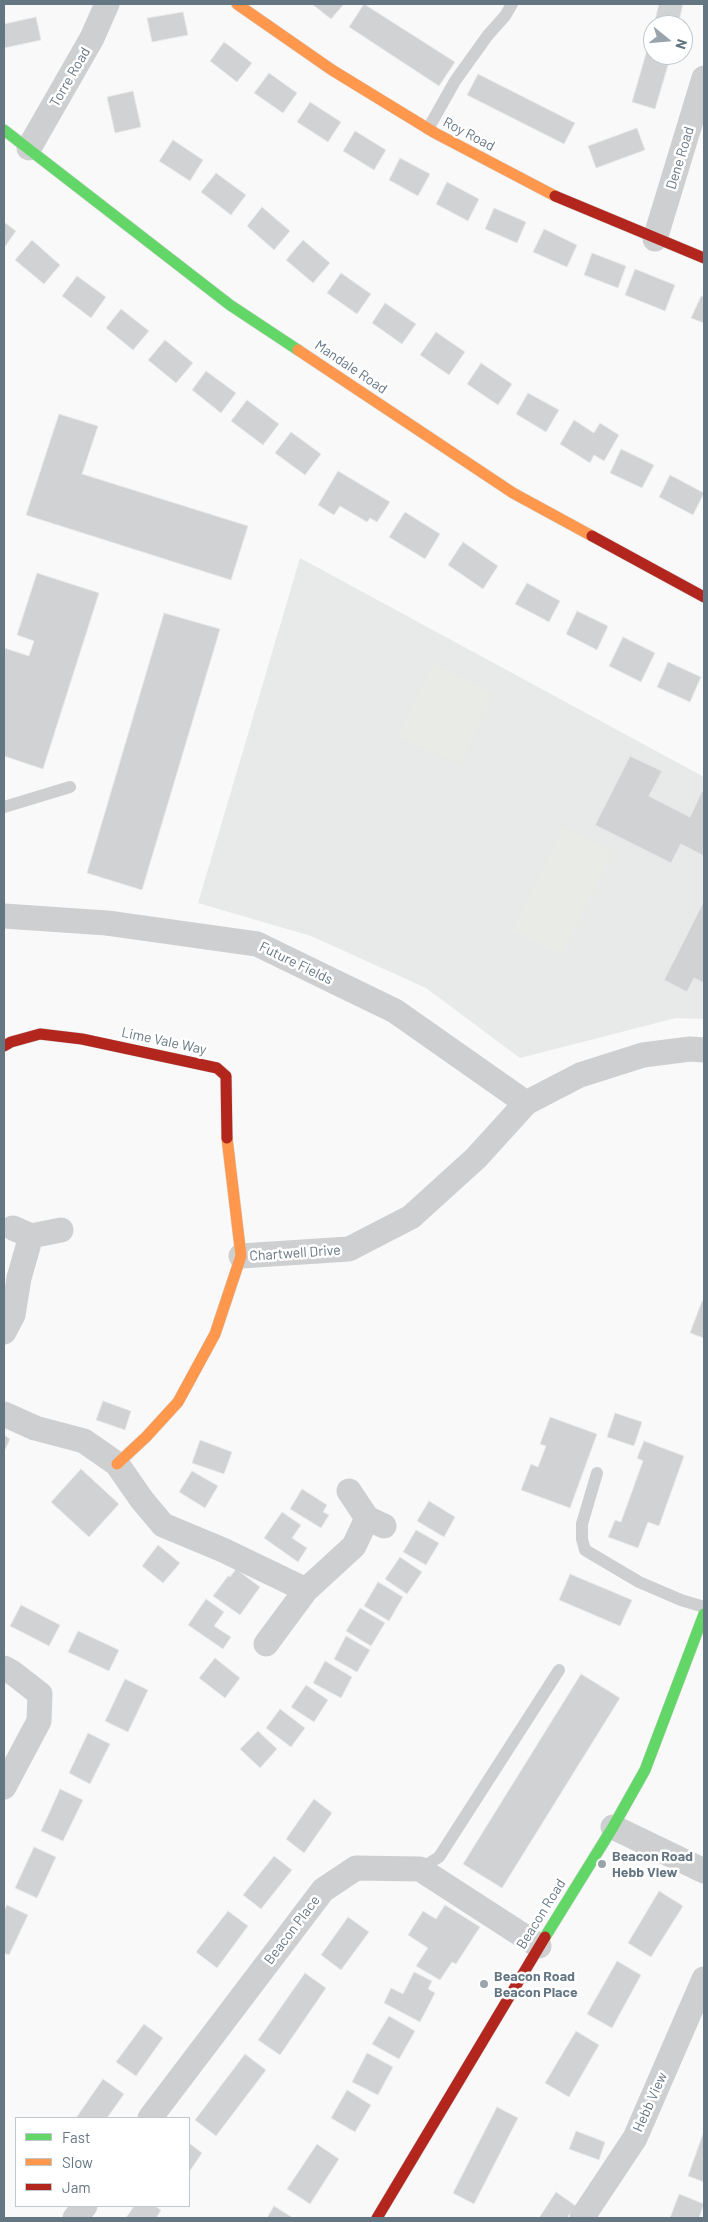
<!DOCTYPE html>
<html>
<head>
<meta charset="utf-8">
<style>
	body { margin:0 }
	#map { position:relative; width:708px; height:2222px; overflow:hidden; background:#f9f9f9; font-family:Barlow,sans-serif }
	canvas { display:block }
	.frame { position:absolute; inset:0; border:5px solid #657683; pointer-events:none }
	.legend { position:absolute; left:15px; top:2117px; width:175px; height:90px; box-sizing:border-box; background:#fff; border:1px solid #c1c8cd; margin:0; padding:6px 9px; list-style:none; font-size:15px; color:#657683 }
	.legend li { display:flex; align-items:center; gap:10px; height:25px }
	.legend b { width:25px; border:1px solid #c1c8cd }
	.north { position:absolute; left:643px; top:15px; width:50px; height:50px; box-sizing:border-box; background:#fff; border:1px solid #c1c8cd; border-radius:50%; rotate:107deg; font-size:14px; font-weight:700; line-height:20px; text-align:center; color:#657683 }
	.north::after { content:''; display:block; margin:auto; width:18px; height:22px; background:#99a4ac; clip-path:polygon(50% 0,100% 100%,50% 72%,0 100%) }
</style>
</head>
<body>
<div id="map">
<canvas width="708" height="2222"></canvas>
<div class="frame"></div>
<ul class="legend">
<li><b style="height:6px;background:#63d668"></b>Fast</li>
<li><b style="height:6px;background:#ff974d"></b>Slow</li>
<li><b style="height:6px;background:#b3261e"></b>Jam</li>
</ul>
<div class="north">N</div>
</div>
<script>
const ctx = document.querySelector('canvas').getContext('2d');
ctx.lineJoin = 'round';
function fill(path, color) { ctx.fillStyle = color; ctx.fill(path, 'evenodd'); }
const poly = rows => new Path2D(rows.map(r => 'M' + r).join(''));
function strokePath(path, color, width, dash) { ctx.strokeStyle = color; ctx.lineWidth = width; ctx.lineCap = dash ? 'butt' : 'round'; ctx.setLineDash(dash || []); ctx.stroke(path); }
function write(font, color, halo, rows, align = 'center') {
  ctx.font = font + ' Barlow,sans-serif'; ctx.lineWidth = 5; ctx.setLineDash([]); ctx.textBaseline = 'middle'; ctx.strokeStyle = halo; ctx.fillStyle = color; for (const [text, x, y, turn = 0] of rows) {
    ctx.save(); ctx.translate(x, y); ctx.rotate((+turn || 0) * Math.PI / 180); ctx.textAlign = isNaN(turn) ? turn : align; if (halo) ctx.strokeText(text, 0, 0); ctx.fillText(text, 0, 0); ctx.restore();
  }
}
const built = poly([
	[300,558,704,777,704,1019,676,1018,520,1058,426,988,311,936,198,903]
]);
const green = poly([
	[433,663,494,693,459,765,397,736],
	[563,827,614,852,562,956,512,930]
]);
const building = poly([
	[312,4,344,4,331,19,312,4],
	[364,4,455,62,439,86,349,27,364,4],
	[659,4,683,4,678,25,655,20,659,4],
	[183,12,188,35,152,42,147,18,183,12],
	[36,17,41,40,4,48,4,24,36,17],
	[651,36,653,37,653,55,671,55,655,109,632,102,651,36],
	[224,42,252,63,237,82,210,61,224,42],
	[269,73,297,93,283,113,254,93,269,73],
	[478,74,575,123,564,144,467,95,478,74],
	[133,91,141,127,115,133,107,97,133,91],
	[310,102,341,122,328,142,297,122,310,102],
	[637,128,645,150,596,168,588,146,637,128],
	[355,131,386,150,374,170,343,151,355,131],
	[173,140,203,160,190,181,159,161,173,140],
	[400,158,430,174,418,196,389,180,400,158],
	[216,173,246,195,231,215,201,192,216,173],
	[447,182,479,199,468,221,436,204,447,182],
	[262,207,290,231,274,250,247,226,262,207],
	[494,208,526,222,517,243,485,229,494,208],
	[4,222,16,231,4,248,4,222],
	[544,229,577,245,567,267,533,252,544,229],
	[32,240,60,265,44,284,15,260,32,240],
	[303,240,330,263,313,283,286,260,303,240],
	[592,253,626,266,618,288,584,275,592,253],
	[635,269,675,285,665,311,625,295,635,269],
	[341,273,371,294,357,314,327,293,341,273],
	[77,276,106,297,91,318,62,296,77,276],
	[701,296,704,297,704,323,691,318,701,296],
	[385,303,416,324,402,344,372,323,385,303],
	[121,309,149,331,133,350,106,328,121,309],
	[436,332,465,352,449,375,420,355,436,332],
	[165,340,193,363,176,383,148,360,165,340],
	[481,363,512,384,498,405,467,384,481,363],
	[206,371,236,393,221,413,192,390,206,371],
	[528,393,559,410,546,432,516,414,528,393],
	[247,400,279,424,263,445,231,421,247,400],
	[59,414,98,426,82,474,248,526,231,580,26,515,59,414],
	[574,420,594,433,600,423,619,435,604,461,594,455,590,463,560,444,574,420],
	[291,432,321,454,305,475,275,453,291,432],
	[621,449,654,465,642,488,610,473,621,449],
	[338,471,390,502,377,522,370,518,367,522,340,506,334,515,318,505,338,471],
	[670,475,704,493,693,515,659,497,670,475],
	[405,512,440,534,425,559,389,537,405,512],
	[463,542,498,566,483,589,448,565,463,542],
	[37,573,99,593,43,769,4,756,4,648,29,656,34,641,17,635,37,573],
	[527,583,560,601,549,622,515,604,527,583],
	[577,611,608,626,597,650,566,634,577,611],
	[164,613,220,629,142,890,87,873,164,613],
	[623,637,655,653,641,682,609,666,623,637],
	[668,662,701,677,690,702,657,687,668,662],
	[630,756,662,771,649,796,690,817,702,791,704,792,704,856,681,844,671,863,595,825,630,756],
	[704,901,704,983,694,978,687,992,664,980,704,901],
	[702,1301,704,1302,704,1338,690,1333,702,1301],
	[103,1401,131,1411,125,1430,96,1420,103,1401],
	[615,1413,642,1422,634,1446,607,1437,615,1413],
	[550,1417,597,1434,570,1508,521,1490,531,1464,538,1467,546,1446,540,1444,550,1417],
	[4,1435,10,1439,4,1452,4,1435],
	[200,1440,232,1452,224,1474,192,1463,200,1440],
	[644,1441,684,1456,659,1526,648,1522,638,1548,608,1537,615,1520,621,1522,643,1461,637,1458,644,1441],
	[81,1469,119,1504,89,1537,51,1502,81,1469],
	[192,1471,218,1486,205,1508,179,1492,192,1471],
	[302,1489,327,1505,323,1512,329,1515,321,1528,290,1509,302,1489],
	[429,1501,455,1517,444,1537,417,1521,429,1501],
	[282,1512,301,1525,292,1538,307,1548,298,1562,264,1538,282,1512],
	[416,1530,439,1543,426,1565,403,1552,416,1530],
	[158,1545,180,1563,163,1583,142,1566,158,1545],
	[400,1557,422,1572,407,1594,385,1579,400,1557],
	[236,1569,260,1587,240,1615,213,1596,228,1576,230,1577,236,1569],
	[570,1574,632,1600,620,1626,559,1600,570,1574],
	[378,1582,403,1597,389,1621,364,1606,378,1582],
	[206,1599,224,1612,214,1626,231,1637,223,1649,188,1625,206,1599],
	[21,1605,60,1625,49,1646,10,1626,21,1605],
	[360,1608,385,1623,371,1646,346,1631,360,1608],
	[78,1631,119,1650,109,1671,68,1652,78,1631],
	[346,1636,370,1650,357,1672,334,1659,346,1636],
	[215,1658,240,1678,225,1698,199,1678,215,1658],
	[325,1661,352,1677,341,1698,313,1683,325,1661],
	[581,1674,620,1698,502,1888,463,1864,581,1674],
	[125,1679,148,1690,128,1732,105,1721,125,1679],
	[306,1685,328,1700,314,1722,291,1707,306,1685],
	[280,1709,305,1728,291,1747,266,1728,280,1709],
	[258,1731,277,1749,260,1768,240,1749,258,1731],
	[88,1733,110,1744,90,1784,69,1773,88,1733],
	[60,1789,83,1800,63,1841,41,1831,60,1789],
	[314,1799,332,1813,304,1853,286,1839,314,1799],
	[34,1847,56,1857,37,1898,15,1888,34,1847],
	[274,1856,292,1870,261,1909,243,1895,274,1856],
	[659,1891,683,1906,651,1957,628,1943,659,1891],
	[7,1905,28,1915,9,1955,4,1953,4,1911,7,1905],
	[445,1905,480,1927,456,1964,452,1962,440,1980,416,1966,428,1948,408,1935,423,1911,436,1919,445,1905],
	[228,1911,248,1926,217,1968,196,1952,228,1911],
	[348,1917,369,1932,341,1970,321,1955,348,1917],
	[617,1961,641,1975,612,2028,587,2014,617,1961],
	[414,1972,432,1981,428,1989,435,1993,420,2022,384,2003,391,1988,403,1994,414,1972],
	[305,1973,326,1988,280,2055,258,2040,305,1973],
	[389,2016,415,2031,399,2059,372,2044,389,2016],
	[144,2024,163,2038,136,2076,116,2062,144,2024],
	[576,2031,599,2045,569,2097,545,2083,576,2031],
	[367,2053,393,2067,378,2095,352,2082,367,2053],
	[245,2054,266,2070,216,2136,195,2120,245,2054],
	[103,2079,124,2094,107,2118,76,2118,103,2079],
	[347,2090,371,2105,355,2132,331,2118,347,2090],
	[497,2107,518,2118,474,2204,453,2193,497,2107],
	[576,2131,605,2142,599,2160,569,2149,576,2131],
	[704,2131,704,2182,688,2176,704,2131],
	[189,2143,202,2153,189,2172,189,2143],
	[317,2144,339,2159,310,2204,287,2189,317,2144],
	[556,2192,576,2206,567,2218,539,2218,556,2192],
	[679,2194,704,2204,699,2218,670,2218,679,2194],
	[134,2206,155,2206,161,2210,156,2218,126,2218,134,2206],
	[274,2206,293,2218,267,2218,274,2206]
]);
const lane = poly([
	[428,129,455,81,488,35,505,16,512,4],
	[4,807,70,787],
	[597,1473,582,1524,582,1539,585,1550,639,1582,681,1600,704,1607],
	[420,1869,439,1857,559,1670]
]);
const street = poly([
	[29,148,92,38,107,4],
	[655,239,704,78],
	[4,916,107,923,257,944,395,1011,526,1103],
	[13,1228,31,1236,61,1230],
	[241,1256,349,1249,411,1217,476,1158,526,1103,580,1075,643,1055,690,1049,704,1050],
	[4,1332,13,1315,19,1278,31,1236],
	[4,1414,35,1428,84,1441,117,1464,142,1500,163,1525,223,1550,306,1590],
	[349,1491,367,1518,384,1526],
	[266,1644,306,1590,354,1546,367,1518],
	[4,1668,13,1673,40,1694,39,1721,4,1787],
	[613,1827,704,1871],
	[150,2118,323,1890,356,1868,420,1869,539,1946],
	[75,2218,85,2206],
	[582,2218,635,2138,704,1979]
]);
const fast = poly([
	[4,130,230,305,298,350],
	[545,1937,613,1827,645,1770,704,1614]
]);
const slow = poly([
	[237,4,332,70,435,133,555,196],
	[298,350,513,493,592,536],
	[117,1464,146,1437,178,1402,215,1334,241,1256,227,1138]
]);
const jam = poly([
	[555,196,704,258],
	[592,536,704,597],
	[4,1046,11,1042,40,1034,82,1039,217,1068,226,1076,227,1138],
	[377,2218,545,1937]
]);
const markers = [
	[602,1864,5,"#99a4ac"],
	[484,1984,5,"#99a4ac"]
];
const streetNames = [
	["Torre Road",70,77,-60],
	["Roy Road",469,134,28],
	["Dene Road",680,158,-73],
	["Mandale Road",351,367,34],
	["Future Fields",296,963,26],
	["Lime Vale Way",164,1041,12],
	["Chartwell Drive",295,1253,-4],
	["Beacon Road",541,1914,-58],
	["Beacon Place",292,1930,-53],
	["Hebb View",650,2102,-66]
];
const poiNames = [
	["Beacon Road",612,1856],
	["Hebb View",612,1872],
	["Beacon Road",494,1976],
	["Beacon Place",494,1992]
];
fill(built, '#e8e9e9');
fill(green, '#e8ebe6');
fill(building, '#d0d2d3');
strokePath(building, '#e8e8e8', 1);
strokePath(fast, '#d5d6d7', 12);
strokePath(slow, '#d5d6d7', 12);
strokePath(jam, '#d5d6d7', 12);
strokePath(lane, '#cecfd0', 12);
strokePath(street, '#cecfd0', 25);
strokePath(fast, '#63d668', 11);
strokePath(slow, '#ff974d', 11);
strokePath(jam, '#b3261e', 11);
for (const [x, y, r, color] of markers) { const dot = new Path2D(); dot.arc(x, y, r, 0, 2 * Math.PI); ctx.fillStyle = color; ctx.fill(dot); strokePath(dot, '#fff', 2); }
write('14px', '#657683', '#fff', streetNames);
write('bold 14px', '#657683', '#fff', poiNames, 'left');
</script>
</body>
</html>
